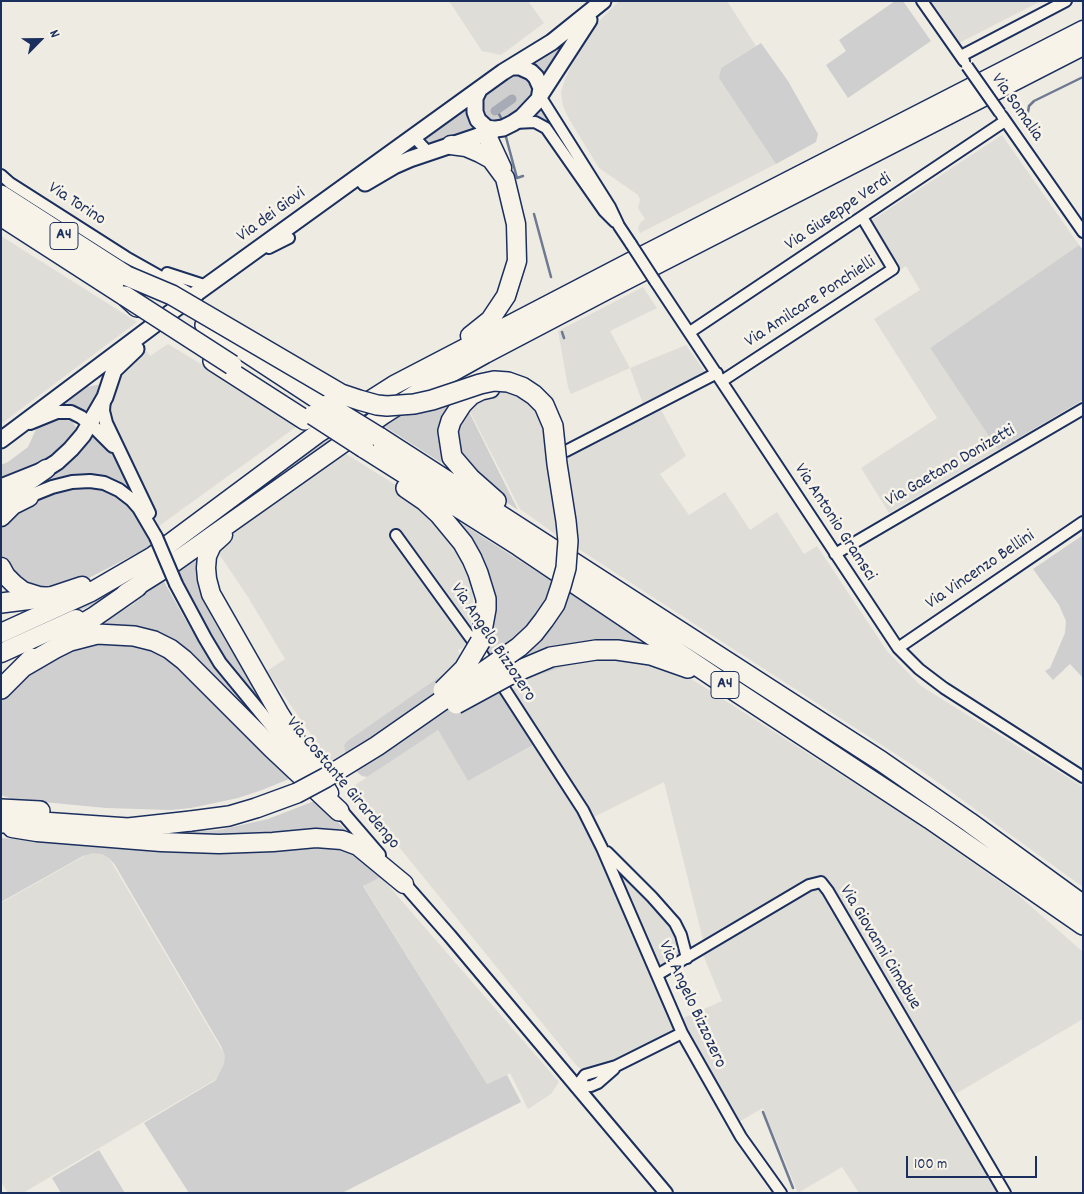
<!DOCTYPE html>
<html>
<head>
<meta charset="utf-8">
<style>
	body { margin:0 }
	#map { position:relative; width:1084px; height:1194px; overflow:hidden; background:#eeebe2; font-family:Dekko,sans-serif }
	canvas { display:block }
	.frame { position:absolute; inset:0; border:2px solid #1b2f5e; pointer-events:none }
	.north { position:absolute; left:15px; top:15px; width:50px; height:50px; -webkit-text-stroke:4px #f7f3e8; paint-order:stroke; rotate:67deg; font-size:14px; font-weight:700; line-height:20px; text-align:center; color:#1b2f5e }
	.north::after { content:''; display:block; margin:auto; width:18px; height:22px; background:#1b2f5e; clip-path:polygon(50% 0,100% 100%,50% 72%,0 100%) }
	.scale { position:absolute; left:906px; top:1156px; width:131px; height:22px; box-sizing:border-box; border:2px solid #1b2f5e; border-top:0; padding-left:6px; font-size:15px; line-height:18px; white-space:nowrap; color:#1b2f5e; -webkit-text-stroke:4px #f7f3e8; paint-order:stroke }
</style>
</head>
<body>
<div id="map">
<canvas width="1084" height="1194"></canvas>
<div class="frame"></div>
<div class="north">N</div>
<div class="scale">100 m</div>
</div>
<script>
const ctx = document.querySelector('canvas').getContext('2d');
ctx.lineJoin = 'round';
function fill(path, color) { ctx.fillStyle = color; ctx.fill(path, 'evenodd'); }
const poly = rows => new Path2D(rows.map(r => 'M' + r).join(''));
function strokePath(path, color, width, dash) { ctx.strokeStyle = color; ctx.lineWidth = width; ctx.lineCap = dash ? 'butt' : 'round'; ctx.setLineDash(dash || []); ctx.stroke(path); }
function write(font, color, halo, rows, align = 'center') {
  ctx.font = font + ' Dekko,sans-serif'; ctx.lineWidth = 5; ctx.setLineDash([]); ctx.textBaseline = 'middle'; ctx.strokeStyle = halo; ctx.fillStyle = color; for (const [text, x, y, turn = 0] of rows) {
    ctx.save(); ctx.translate(x, y); ctx.rotate((+turn || 0) * Math.PI / 180); ctx.textAlign = isNaN(turn) ? turn : align; if (halo) ctx.strokeText(text, 0, 0); ctx.fillText(text, 0, 0); ctx.restore();
  }
}
const built = poly([
	[449,1,528,1,544,23,501,55,482,51],
	[619,1,727,1,756,46,721,68,720,78,776,164,640,233,638,228,641,222,645,219,638,208,640,200,638,195,599,168,569,119,563,106,561,92,565,79,579,49,601,19],
	[929,1,1041,1,959,43],
	[1002,135,1079,245,930,348,998,450,889,513,861,468,937,418,874,319,920,290,906,266,899,271,869,222],
	[1,236,137,322,1,424],
	[643,287,657,308,610,331,630,368,686,345,706,373,643,404,630,368,571,394,568,387,558,331],
	[168,344,300,424,159,526,111,423,107,407,112,381,127,361,144,348,150,356],
	[493,391,511,391,528,400,539,415,544,428,562,539,520,509,467,406],
	[660,408,686,456,660,474,689,515,725,492,750,530,777,512,804,554,817,546,887,651,921,686,1083,787,1083,887,925,773,577,548,577,530,564,458],
	[343,452,407,492,447,530,468,570,473,589,473,611,471,627,464,647,458,650,462,661,347,741,344,745,345,752,330,762,267,671,285,659,248,597,215,548,225,537],
	[610,659,637,661,666,670,693,680,909,818,1017,894,1083,952,1083,1019,952,1096,821,881,704,944,664,782,592,818,510,691,537,675,555,669,575,663],
	[438,730,468,781,535,744,605,845,678,920,686,934,689,953,653,975,677,1032,615,1064,592,1070,583,1070,577,1066,351,788,418,742],
	[102,846,233,1069,23,1193,8,1193,1,1182,1,903],
	[381,877,559,1082,551,1094,528,1109,510,1073,507,1075,487,1084,363,885],
	[820,886,1001,1193,859,1193,842,1167,798,1193,763,1108,735,1124,679,1020,722,1001,702,952,809,888]
]);
const green = poly([
	[895,1,903,1,931,41,848,98,826,65,846,51,839,40],
	[565,38,568,39,545,83,527,62],
	[761,43,788,81,818,134,816,142,776,164,719,78,721,68],
	[516,74,529,77,535,89,528,105,502,122,491,122,482,112,483,98,487,93,507,77],
	[468,104,478,130,399,158,397,154],
	[542,106,571,152,569,153,548,122,539,117,532,117,532,115],
	[1079,245,1083,250,1083,400,998,450,930,348],
	[527,321,405,391,317,450,191,540,105,599,1,647,1,639,236,503,396,392],
	[102,384,102,392,91,414,40,416,76,389],
	[456,396,448,405,439,426,439,441,443,462,440,462,384,426,405,409],
	[464,402,518,510,468,477,449,430],
	[61,419,72,421,78,430,61,453,1,485,1,465,8,462,28,447,37,427,52,420],
	[92,432,110,451,121,468,131,488,105,477,25,490,44,480,64,466,78,453],
	[84,484,114,492,134,509,151,546,77,584,60,589,30,590,1,560,1,529,6,519,26,502,71,486],
	[450,516,659,650,580,656,630,660,610,659,575,663,538,675,520,684,511,684,483,644,488,617],
	[1083,535,1083,678,1070,664,1053,680,1045,671,1050,668,1065,633,1066,621,1059,605,1033,569],
	[204,549,201,567,281,727,232,670,204,628,176,570],
	[163,580,185,619,205,652,269,734,182,653,96,625,132,605],
	[116,641,152,649,167,656,294,777,262,790,238,798,191,808,170,810,106,808,12,799,1,795,1,697,23,676,82,645],
	[462,661,496,687,533,745,468,781,438,730,367,777,362,776,358,773,345,752,344,745,347,741],
	[317,800,358,843,122,833,172,833,219,830,268,819],
	[1,838,131,847,307,843,345,849,371,865,381,877,363,886,487,1084,507,1075,521,1102,342,1193,189,1193,144,1123,216,1080,224,1064,225,1056,221,1046,115,865,109,858,102,854,93,853,83,856,1,902],
	[99,1150,125,1193,61,1193,52,1178]
]);
const stream = poly([
	[497,110,502,120],
	[1028,112,1029,106,1034,101,1083,77],
	[506,137,517,178,523,176],
	[534,214,551,277],
	[562,332,564,338],
	[763,1112,793,1188]
]);
const canal = poly([
	[495,111,512,99]
]);
const minor = poly([
	[922,1,964,61],
	[961,56,1066,1],
	[540,96,610,207,619,226,631,244],
	[1002,116,1083,232],
	[514,123,535,122,546,128,604,211,615,222],
	[414,137,429,153],
	[1,175,10,183,126,257,197,297],
	[269,248,289,238],
	[167,273,207,286],
	[655,281,898,648,919,669,944,688,1083,777],
	[690,332,1005,121],
	[722,381,893,269,862,217],
	[566,451,717,373],
	[396,535,480,651,583,810,602,848,682,1033,741,1137,781,1193],
	[835,554,1083,409],
	[898,648,1083,522],
	[607,852,652,897,675,923,681,935,687,958],
	[657,975,809,885,821,882,828,891,1005,1193],
	[576,1087,585,1075,616,1066,682,1033],
	[576,1087,591,1086,598,1083,614,1069]
]);
const tertiary = poly([
	[104,398,103,411,106,423,149,513],
	[30,423,57,412,71,412,81,417,95,428,113,446],
	[22,499,52,487,72,482,90,481,104,483,119,490,132,500,139,508,156,537],
	[176,584,205,638,220,663,307,769],
	[335,804,379,855],
	[399,878,450,936,666,1193]
]);
const secondary = poly([
	[479,90,475,98,475,112,478,120,489,130],
	[541,94,589,20],
	[365,183,394,166,410,159,481,135,489,130,503,128,513,123,522,117,539,99,541,88,536,77,531,72,520,67,512,67],
	[1,440,194,295,503,72,552,42,603,1],
	[1,487,46,469,57,462,71,449,83,435,105,397,114,370,136,349]
]);
const trunk = poly([
	[491,130,488,136,489,140,502,168],
	[451,145,466,147,480,153,491,159,505,178,516,224,517,261,506,296,490,320,470,336],
	[1,497,26,483,46,469],
	[1,517,13,505,29,497],
	[223,535,212,545,207,556,206,568,207,579,211,594,279,713,329,793],
	[1,567,6,576,14,584,23,591,39,596,49,597,82,586],
	[126,593,172,564,383,415,433,383,485,354,605,291,1083,46],
	[1,633,91,592,153,556,317,434,394,385,638,258,1083,30],
	[1,653,76,619],
	[12,828,37,832,161,842,219,844,273,842,316,838,342,840,358,846,404,884]
]);
const motorway = poly([
	[1,195,127,276],
	[1,216,125,296,137,307],
	[205,325,327,405],
	[213,361,305,420],
	[490,388,481,390,471,395,462,404,451,421,448,431,452,457,470,478,496,501],
	[379,437,881,761,969,822,1083,905],
	[364,448,519,546,720,681,930,819,1083,925],
	[406,488,425,501,439,514,463,543,472,559,478,573,486,599,486,609,480,642],
	[1,603,49,597],
	[60,637,94,617,137,587],
	[23,667,54,649,70,641,97,634,134,636,154,641,170,649,184,660,272,748,339,811],
	[513,673,551,657,596,650,617,650,651,655,688,668],
	[1,689,32,658],
	[1,809,40,811],
	[1,823,42,822,128,828,191,821]
]);
const minorBridge = poly([
	[967,66,1000,113],
	[631,244,655,281]
]);
const tertiaryBridge = poly([
	[156,537,176,584]
]);
const motorwayBridge = poly([
	[127,276,172,295,341,394,359,400,377,405,387,406,414,404,432,400,480,384,494,381,508,382,522,387,534,395,544,405,553,426,557,464,566,521,568,541,567,554,566,568,561,586,555,604,544,620,534,633,519,647,377,746,325,778,297,793,256,808,229,816,191,821],
	[125,296,232,365],
	[327,405,379,437],
	[313,415,364,448],
	[443,690,464,669,480,642],
	[456,704,513,673]
]);
const shields = [
	[64,236,28],
	[725,685,28]
];
const shieldNames = [
	["A4",64,236],
	["A4",725,685]
];
const streetNames = [
	["Via Somalia",1016,108,55],
	["Via Torino",76,205,33],
	["Via Giuseppe Verdi",839,213,-34],
	["Via dei Giovi",272,216,-36],
	["Via Amilcare Ponchielli",811,303,-33],
	["Via Gaetano Donizetti",951,467,-30],
	["Via Antonio Gramsci",834,523,57],
	["Via Vincenzo Bellini",981,571,-34],
	["Via Angelo Bizzozero",492,643,56],
	["Via Costante Girardengo",342,784,50],
	["Via Giovanni Cimabue",879,948,59],
	["Via Angelo Bizzozero",691,1005,65]
];
fill(built, '#deddd8');
fill(green, '#cfcfcf');
strokePath(stream, '#6e7992', 2.5);
strokePath(canal, '#a6abb5', 9);
strokePath(minor, '#1b2f5e', 14);
strokePath(tertiary, '#1b2f5e', 16);
strokePath(secondary, '#1b2f5e', 19);
strokePath(trunk, '#1b2f5e', 21);
strokePath(motorway, '#1b2f5e', 22);
strokePath(minor, '#f7f3e8', 10);
strokePath(tertiary, '#f7f3e8', 12);
strokePath(secondary, '#f7f3e8', 15);
strokePath(trunk, '#f7f3e8', 18);
strokePath(motorway, '#f7f3e8', 19);
strokePath(minorBridge, '#1b2f5e', 14, []);
strokePath(tertiaryBridge, '#1b2f5e', 16, []);
strokePath(motorwayBridge, '#1b2f5e', 22, []);
strokePath(minorBridge, '#f7f3e8', 10);
strokePath(tertiaryBridge, '#f7f3e8', 12);
strokePath(motorwayBridge, '#f7f3e8', 19);
for (const [x, y, w] of shields) { const box = new Path2D(); box.roundRect(x - w / 2, y - 13.5, w, 27, 4); ctx.fillStyle = '#f7f3e8'; ctx.fill(box); strokePath(box, '#1b2f5e', 1); }
write('bold 16px', '#1b2f5e', null, shieldNames);
write('18px', '#1b2f5e', '#f7f3e8', streetNames);
</script>
</body>
</html>
